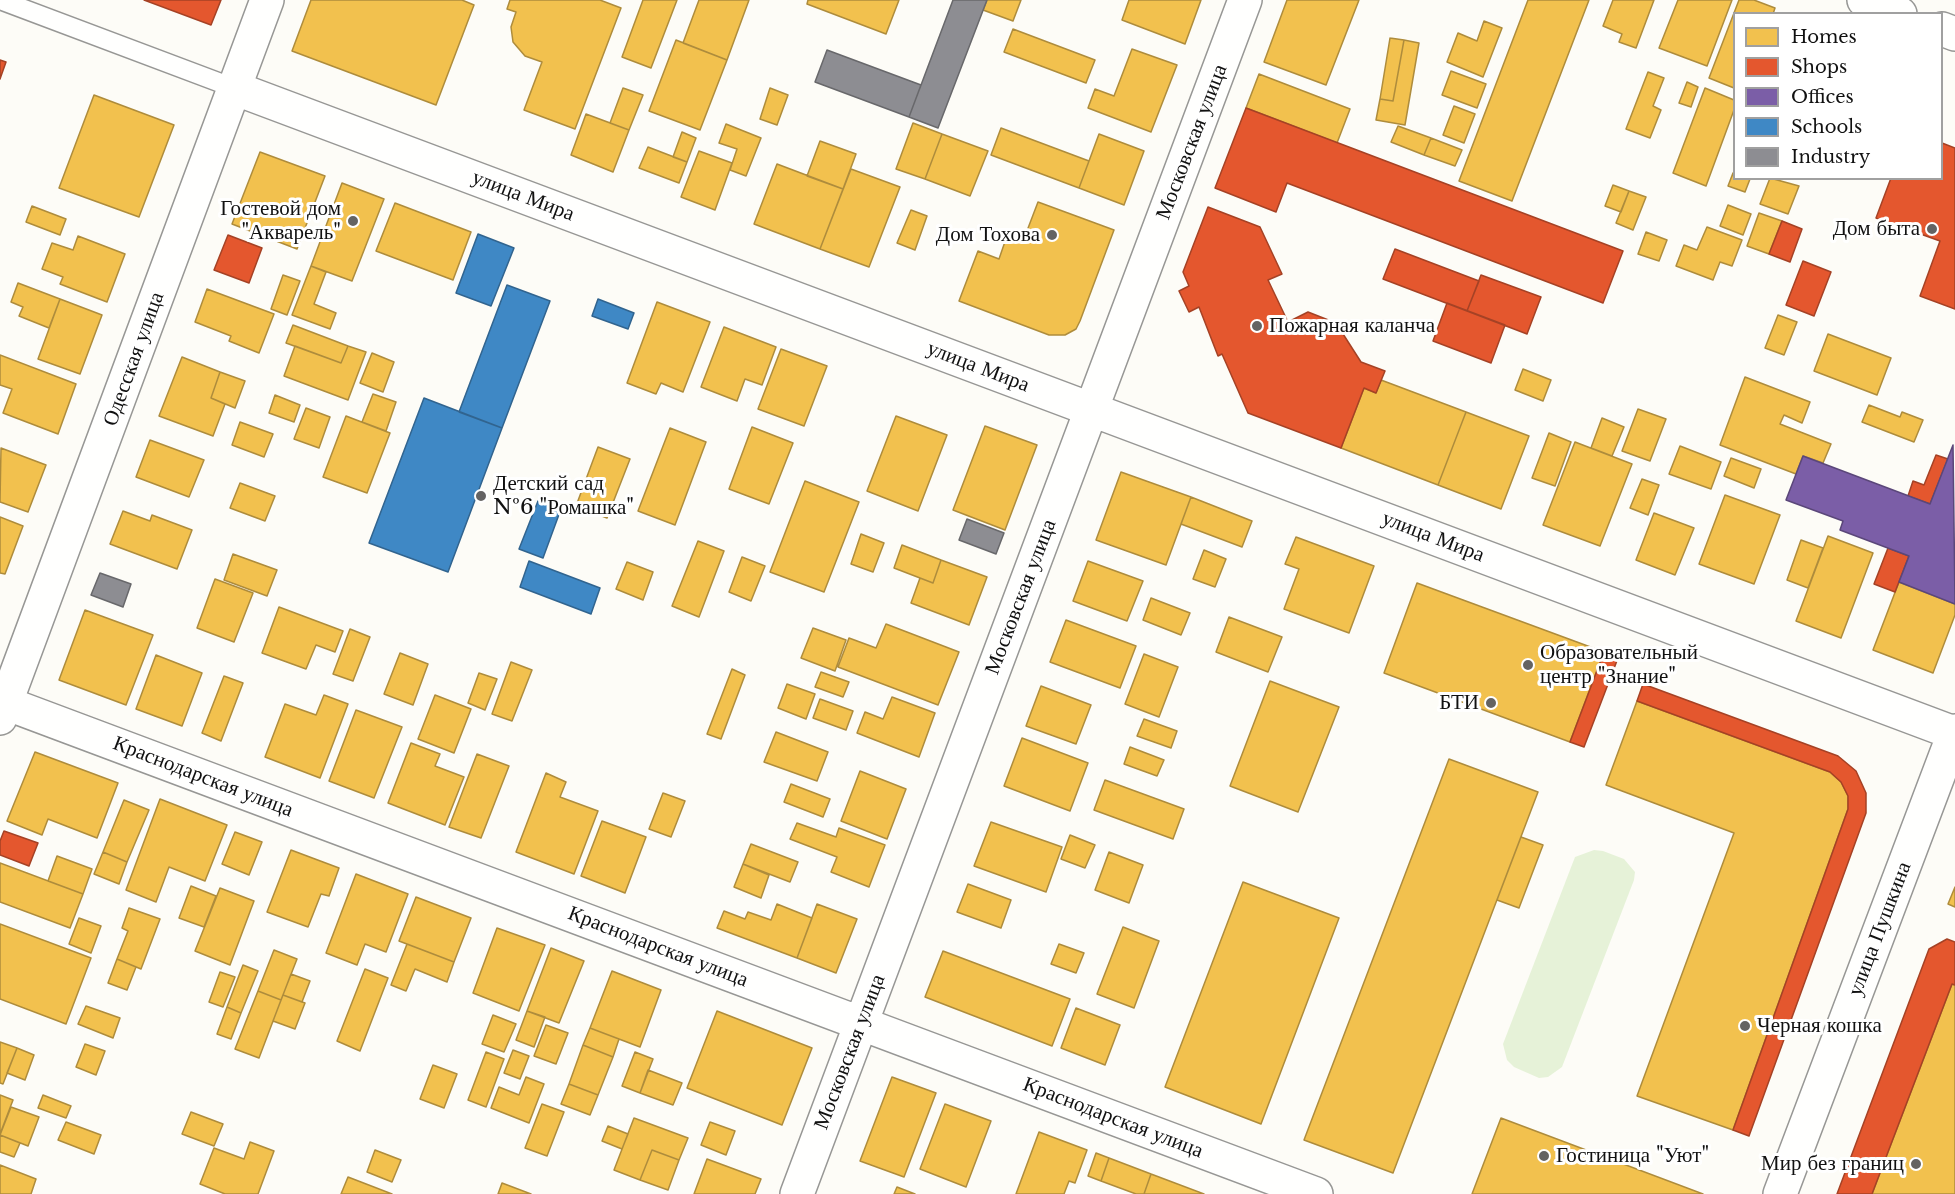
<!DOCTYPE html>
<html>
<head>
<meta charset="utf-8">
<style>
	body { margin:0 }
	#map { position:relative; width:1955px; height:1194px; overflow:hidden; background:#fdfcf7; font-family:"Libre Baskerville",serif }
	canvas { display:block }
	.legend { position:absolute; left:1733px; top:12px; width:210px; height:168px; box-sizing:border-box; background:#fff; border:2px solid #a0a0a0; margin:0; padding:8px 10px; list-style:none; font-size:18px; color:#111 }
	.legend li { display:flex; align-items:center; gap:12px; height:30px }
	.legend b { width:30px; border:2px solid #a0a0a0 }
</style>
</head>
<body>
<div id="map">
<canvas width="1955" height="1194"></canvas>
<ul class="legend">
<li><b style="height:16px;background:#f2c14e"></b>Homes</li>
<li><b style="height:16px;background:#e4572e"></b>Shops</li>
<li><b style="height:16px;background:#7b5ea7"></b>Offices</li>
<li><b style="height:16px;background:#3f88c5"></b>Schools</li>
<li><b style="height:16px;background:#8d8d92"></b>Industry</li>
</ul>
</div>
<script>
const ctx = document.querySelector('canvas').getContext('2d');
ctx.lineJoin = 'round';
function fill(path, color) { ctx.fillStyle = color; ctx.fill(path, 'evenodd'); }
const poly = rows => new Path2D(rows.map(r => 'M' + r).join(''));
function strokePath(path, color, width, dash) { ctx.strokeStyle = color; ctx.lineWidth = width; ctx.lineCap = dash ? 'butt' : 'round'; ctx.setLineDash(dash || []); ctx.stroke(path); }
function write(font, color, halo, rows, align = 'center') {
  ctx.font = font + ' "Libre Baskerville",serif'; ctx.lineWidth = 6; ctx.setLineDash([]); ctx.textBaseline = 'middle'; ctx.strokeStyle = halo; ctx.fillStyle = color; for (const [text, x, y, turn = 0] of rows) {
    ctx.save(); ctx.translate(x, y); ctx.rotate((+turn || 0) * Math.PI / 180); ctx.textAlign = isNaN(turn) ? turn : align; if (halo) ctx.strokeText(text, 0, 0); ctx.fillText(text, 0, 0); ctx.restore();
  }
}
const green = poly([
	[1594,850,1603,851,1624,859,1635,872,1634,880,1562,1067,1548,1077,1539,1078,1514,1067,1507,1060,1503,1044,1575,857]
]);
const homes = poly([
	[311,0,462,0,474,5,436,105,292,51,311,0],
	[510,0,600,0,621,8,575,129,524,110,542,62,525,56,513,42,511,27,516,12,507,9,510,0],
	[643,0,677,0,651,68,622,57,643,0],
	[699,0,749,0,727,60,683,43,699,0],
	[808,0,899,0,886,34,807,4,808,0],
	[987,0,1021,0,1013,21,983,10,987,0],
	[1129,0,1201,0,1185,44,1122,20,1129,0],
	[1287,0,1359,0,1326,85,1264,62,1287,0],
	[1528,0,1589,0,1512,201,1459,181,1528,0],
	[1613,0,1654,0,1636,48,1619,42,1622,34,1603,26,1613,0],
	[1678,0,1732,0,1707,66,1659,48,1678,0],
	[1739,0,1754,0,1775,8,1773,14,1734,14,1734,88,1709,78,1739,0],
	[1484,21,1502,28,1483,77,1447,62,1458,33,1477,41,1484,21],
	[1013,29,1095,60,1086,83,1004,52,1013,29],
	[1390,38,1404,40,1393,101,1380,99,1390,38],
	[676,40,727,60,700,130,649,111,676,40],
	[1404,40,1419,43,1405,125,1376,120,1380,99,1393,101,1404,40],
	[1132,49,1177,65,1151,132,1088,108,1095,89,1114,96,1132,49],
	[1451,71,1486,84,1477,108,1442,95,1451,71],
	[1648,72,1664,78,1653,106,1661,110,1650,138,1626,129,1648,72],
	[1259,74,1350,109,1337,143,1246,108,1259,74],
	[1687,82,1698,87,1691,107,1679,103,1687,82],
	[623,88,643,95,629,130,610,123,623,88],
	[770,88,788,95,777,125,760,119,770,88],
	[1705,88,1734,100,1734,110,1706,186,1673,173,1705,88],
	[94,95,174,125,139,217,59,188,94,95],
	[1454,106,1475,114,1464,143,1443,135,1454,106],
	[586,114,629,130,613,172,571,155,586,114],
	[913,123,942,134,925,179,896,169,913,123],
	[726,124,761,138,746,176,730,170,737,149,719,143,726,124],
	[1398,126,1431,138,1424,155,1391,142,1398,126],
	[1001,128,1089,161,1079,188,991,155,1001,128],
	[682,132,696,138,687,162,673,157,682,132],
	[942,134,988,151,970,196,925,179,942,134],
	[1099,134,1144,151,1124,205,1079,188,1099,134],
	[1431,138,1462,150,1455,166,1424,155,1431,138],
	[820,141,856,154,843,189,807,176,820,141],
	[648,147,687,162,679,183,639,168,648,147],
	[699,151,732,163,715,210,681,197,699,151],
	[260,152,325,176,297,249,232,224,260,152],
	[777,164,843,189,820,249,754,224,777,164],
	[851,169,900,187,869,267,820,249,851,169],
	[1733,173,1734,178,1750,179,1745,192,1728,186,1733,173],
	[1770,178,1799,186,1788,214,1760,204,1770,178],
	[342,183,384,199,352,281,311,266,342,183],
	[1613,185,1629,191,1621,212,1605,206,1613,185],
	[1629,191,1646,197,1633,230,1616,223,1629,191],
	[1038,202,1114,230,1080,321,1076,329,1065,335,1049,335,959,301,978,251,999,259,1009,230,1025,236,1038,202],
	[395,203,471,232,453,280,376,251,395,203],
	[1728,205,1751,214,1743,235,1720,226,1728,205],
	[32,206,66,219,60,235,26,222,32,206],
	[911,210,927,216,915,250,897,243,911,210],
	[1759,213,1782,221,1769,254,1747,246,1759,213],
	[1707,227,1742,240,1732,266,1720,262,1713,280,1676,266,1684,245,1697,250,1707,227],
	[1646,232,1667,240,1659,261,1638,254,1646,232],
	[78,236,125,254,107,302,60,284,63,277,42,269,52,243,73,250,78,236],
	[311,266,326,272,314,304,336,313,330,329,292,315,311,266],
	[283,275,300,281,287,315,271,309,283,275],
	[18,283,60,299,49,328,19,316,23,307,11,302,18,283],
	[207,289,274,314,259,353,229,341,231,336,195,322,207,289],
	[60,299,102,315,80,374,38,359,60,299],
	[657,302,710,322,683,392,661,383,656,394,627,383,657,302],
	[1778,315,1797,322,1784,355,1765,348,1778,315],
	[293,325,348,346,341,363,286,343,293,325],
	[724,327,776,347,762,385,745,379,737,401,701,387,724,327],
	[1828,334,1891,358,1877,395,1814,371,1828,334],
	[295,346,341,363,348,346,366,352,348,400,284,376,295,346],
	[781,349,827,366,804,426,758,409,781,349],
	[372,353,394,362,383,392,360,383,372,353],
	[0,355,76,384,58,434,3,413,12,389,0,385,0,355],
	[182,357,220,372,211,398,225,404,213,436,159,416,182,357],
	[1523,369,1551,380,1543,401,1515,390,1523,369],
	[220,372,245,381,235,408,211,398,220,372],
	[1745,377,1810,402,1802,423,1784,415,1780,424,1831,444,1823,463,1803,456,1796,474,1720,445,1745,377],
	[1381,380,1466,412,1438,485,1341,448,1364,388,1376,393,1381,380],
	[373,394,396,402,386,431,362,422,373,394],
	[275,395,300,405,294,422,269,413,275,395],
	[1869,405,1900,417,1902,412,1923,420,1914,442,1862,422,1869,405],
	[306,408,330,417,319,448,294,439,306,408],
	[1638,409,1666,419,1650,461,1622,451,1638,409],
	[1466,412,1529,436,1501,509,1438,485,1466,412],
	[346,416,390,433,367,493,323,477,346,416],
	[896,416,947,435,918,511,867,491,896,416],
	[1602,418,1624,427,1612,456,1591,448,1602,418],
	[240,422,273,434,264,457,232,445,240,422],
	[985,426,1037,445,1005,530,953,510,985,426],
	[752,427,793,443,769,504,729,489,752,427],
	[670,428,706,442,675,525,638,511,670,428],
	[1549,433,1571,442,1555,486,1532,478,1549,433],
	[150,440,204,460,189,497,136,477,150,440],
	[1575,442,1632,464,1600,546,1543,525,1575,442],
	[1680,446,1721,462,1711,489,1669,474,1680,446],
	[598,447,630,459,607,518,576,506,598,447],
	[1,448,46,465,28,512,0,502,1,448],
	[1731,458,1761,469,1754,488,1724,476,1731,458],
	[1121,472,1191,497,1166,565,1096,540,1121,472],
	[1642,479,1659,485,1648,515,1630,508,1642,479],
	[805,481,859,502,824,592,770,572,805,481],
	[240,483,275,496,265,521,230,508,240,483],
	[1725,495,1780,515,1754,584,1699,564,1725,495],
	[1191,497,1252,521,1242,547,1181,524,1191,497],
	[123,511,150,521,152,515,192,530,177,569,110,544,123,511],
	[1654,513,1694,528,1675,575,1636,560,1654,513],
	[0,517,23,526,5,574,0,573,0,517],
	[861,534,884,543,873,572,851,564,861,534],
	[1828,536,1873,553,1841,638,1796,621,1828,536],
	[1296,537,1374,566,1349,633,1284,609,1299,569,1285,564,1296,537],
	[1801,540,1823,548,1808,588,1787,580,1801,540],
	[698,541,724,551,699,617,672,606,698,541],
	[902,545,941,560,933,583,894,568,902,545],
	[1204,550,1226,559,1215,587,1193,579,1204,550],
	[233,554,277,570,267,596,224,580,233,554],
	[742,557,765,566,751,601,729,592,742,557],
	[941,560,987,577,969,625,911,603,920,578,933,583,941,560],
	[1088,561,1143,581,1127,621,1073,601,1088,561],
	[627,562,653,572,643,600,616,589,627,562],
	[215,579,253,593,234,642,197,628,215,579],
	[1899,582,1955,604,1955,615,1933,673,1873,650,1899,582],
	[1417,583,1604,652,1570,742,1384,673,1417,583],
	[1151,598,1190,613,1181,635,1143,620,1151,598],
	[279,607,343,631,335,652,316,645,306,669,262,653,279,607],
	[85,610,153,635,126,705,59,680,85,610],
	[1229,617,1282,637,1268,672,1216,652,1229,617],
	[1066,620,1136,646,1120,688,1050,662,1066,620],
	[886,624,959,652,938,705,838,667,849,638,876,648,886,624],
	[813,628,846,640,835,671,801,658,813,628],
	[350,629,370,637,353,681,333,674,350,629],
	[400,653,428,664,413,705,384,694,400,653],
	[1144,654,1178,667,1159,717,1125,704,1144,654],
	[156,655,202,673,182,726,136,709,156,655],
	[511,662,532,670,512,721,492,714,511,662],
	[732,669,745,675,721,739,707,734,732,669],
	[821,672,849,682,843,697,815,687,821,672],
	[479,673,497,679,485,710,468,703,479,673],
	[224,676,243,683,221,741,202,733,224,676],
	[1270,681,1339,707,1298,812,1230,786,1270,681],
	[787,684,815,694,806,719,778,708,787,684],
	[1041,686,1091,705,1076,744,1026,726,1041,686],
	[324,695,348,704,320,778,265,757,285,704,316,715,324,695],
	[435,695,471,709,454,753,418,739,435,695],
	[892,697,935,713,919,757,857,733,865,712,883,719,892,697],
	[820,699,853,711,846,730,813,718,820,699],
	[1637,701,1830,772,1841,782,1848,796,1848,809,1733,1130,1637,1096,1734,833,1606,785,1637,701],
	[356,710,402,727,374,798,329,781,356,710],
	[1144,719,1177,731,1171,748,1137,736,1144,719],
	[776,732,828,752,817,781,764,762,776,732],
	[1022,738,1088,763,1070,811,1004,786,1022,738],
	[411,743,440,754,435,766,464,777,445,825,388,803,411,743],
	[1130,747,1164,760,1157,776,1124,764,1130,747],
	[35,752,118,783,97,838,48,819,42,835,7,821,35,752],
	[477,754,509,766,481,838,449,827,477,754],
	[1449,759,1538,792,1393,1173,1304,1140,1449,759],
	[860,771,906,789,887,839,841,821,860,771],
	[546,773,566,782,560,797,598,811,574,874,516,852,546,773],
	[1105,780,1184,809,1173,839,1094,810,1105,780],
	[791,784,830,799,823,817,784,802,791,784],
	[663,793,685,801,671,837,649,829,663,793],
	[160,799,227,825,205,881,169,867,156,902,126,890,160,799],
	[124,800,149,810,127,862,103,852,124,800],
	[602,821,646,837,625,893,581,876,602,821],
	[991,822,1062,847,1046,892,974,866,991,822],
	[797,823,836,837,839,828,885,845,869,887,831,872,837,857,790,839,797,823],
	[235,832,262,842,249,875,222,864,235,832],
	[1070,835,1095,845,1085,868,1061,859,1070,835],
	[1521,837,1543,845,1519,908,1497,900,1521,837],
	[751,844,798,862,790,882,743,864,751,844],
	[291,850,339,868,329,896,321,894,308,927,267,912,291,850],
	[103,852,127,862,119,884,94,874,103,852],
	[1109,852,1143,865,1129,903,1095,890,1109,852],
	[57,856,92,869,83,894,48,881,57,856],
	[0,863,83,894,70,928,0,902,0,863],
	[743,864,769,875,761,898,734,887,743,864],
	[356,874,408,894,386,952,365,944,357,965,326,953,356,874],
	[1243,882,1339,918,1261,1124,1165,1087,1243,882],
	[968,884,1011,900,1001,928,957,912,968,884],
	[191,886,216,896,204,927,179,918,191,886],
	[1955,887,1955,907,1948,904,1955,887],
	[220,888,254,901,230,965,195,951,220,888],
	[416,897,471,918,454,962,399,941,416,897],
	[777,904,812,918,797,958,717,928,724,911,745,919,748,912,771,920,777,904],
	[817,904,857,919,836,973,797,958,817,904],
	[129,908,160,919,141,969,117,959,128,931,122,928,129,908],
	[79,918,101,926,91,953,69,944,79,918],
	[0,924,91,958,66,1024,0,999,0,924],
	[1123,927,1159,941,1134,1008,1097,994,1123,927],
	[497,928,545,945,519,1011,473,993,497,928],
	[407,944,454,962,447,982,415,969,406,991,391,985,407,944],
	[1059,944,1084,953,1076,973,1051,964,1059,944],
	[551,948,584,961,559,1023,527,1011,551,948],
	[274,950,297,959,281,1000,258,991,274,950],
	[943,951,1070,999,1052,1046,925,997,943,951],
	[117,959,136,967,127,990,108,983,117,959],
	[243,965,258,971,241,1013,227,1007,243,965],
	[365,969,388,978,360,1051,337,1041,365,969],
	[612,971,661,990,640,1047,590,1028,612,971],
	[220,972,235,977,223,1007,209,1002,220,972],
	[291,974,310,981,302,1002,283,995,291,974],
	[1952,984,1955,985,1955,1194,1872,1194,1952,984],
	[258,991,281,1000,259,1058,235,1049,258,991],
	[283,995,305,1003,295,1029,273,1021,283,995],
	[86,1006,120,1018,113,1038,78,1024,86,1006],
	[227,1007,241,1013,231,1039,217,1034,227,1007],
	[1076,1008,1120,1025,1105,1065,1061,1048,1076,1008],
	[527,1011,545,1017,534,1047,516,1040,527,1011],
	[717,1011,812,1048,782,1125,687,1088,717,1011],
	[493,1015,516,1024,504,1052,482,1044,493,1015],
	[546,1025,568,1033,556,1064,534,1056,546,1025],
	[590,1028,619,1039,613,1057,583,1045,590,1028],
	[0,1042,17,1048,3,1084,0,1083,0,1042],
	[85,1044,105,1051,96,1075,76,1067,85,1044],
	[583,1045,613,1057,598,1095,569,1084,583,1045],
	[17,1048,34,1055,25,1080,7,1073,17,1048],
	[513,1050,529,1056,520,1079,504,1073,513,1050],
	[486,1052,504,1059,486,1107,468,1100,486,1052],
	[635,1052,653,1059,640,1093,622,1086,635,1052],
	[433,1065,457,1074,444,1108,420,1099,433,1065],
	[648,1070,682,1083,673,1105,640,1093,648,1070],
	[526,1077,544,1084,529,1123,491,1108,499,1087,519,1095,526,1077],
	[892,1077,936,1093,904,1177,860,1161,892,1077],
	[569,1084,598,1095,590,1115,561,1104,569,1084],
	[0,1095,13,1100,0,1134,0,1095],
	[43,1095,71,1106,66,1118,38,1108,43,1095],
	[542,1104,564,1112,547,1156,525,1148,542,1104],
	[945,1104,991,1121,966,1187,920,1169,945,1104],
	[11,1107,39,1117,28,1146,0,1135,11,1107],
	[191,1112,223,1124,214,1146,182,1134,191,1112],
	[634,1118,688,1138,679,1160,652,1150,640,1180,614,1170,634,1118],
	[1501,1118,1703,1194,1472,1194,1501,1118],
	[66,1122,101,1135,94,1154,58,1140,66,1122],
	[710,1122,735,1131,726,1155,701,1145,710,1122],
	[608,1126,628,1134,622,1149,602,1141,608,1126],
	[1039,1132,1087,1150,1075,1183,1069,1181,1064,1194,1016,1194,1039,1132],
	[0,1135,20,1143,14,1157,0,1152,0,1135],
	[250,1142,274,1151,258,1194,225,1194,200,1184,214,1148,244,1159,250,1142],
	[375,1150,401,1160,392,1182,367,1172,375,1150],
	[652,1150,679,1160,668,1190,640,1180,652,1150],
	[1096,1153,1109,1158,1101,1181,1088,1176,1096,1153],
	[1109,1158,1151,1174,1144,1194,1136,1194,1101,1181,1109,1158],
	[707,1159,761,1179,755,1194,694,1194,707,1159],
	[0,1165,36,1179,31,1194,0,1194,0,1165],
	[1151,1174,1204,1194,1144,1194,1151,1174],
	[348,1177,392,1194,341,1194,348,1177],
	[502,1183,531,1194,498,1194,502,1183],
	[897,1187,915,1194,894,1194,897,1187]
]);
const shops = poly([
	[144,0,221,0,211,25,144,0],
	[0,60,6,62,0,79,0,60],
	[1246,108,1623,251,1603,303,1287,183,1276,212,1215,188,1246,108],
	[1942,143,1955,148,1955,309,1920,296,1940,241,1876,218,1891,178,1942,178,1942,143],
	[1208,207,1260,227,1282,274,1268,280,1288,322,1308,312,1336,323,1361,362,1385,371,1376,393,1364,388,1341,448,1248,413,1222,354,1218,356,1199,307,1189,312,1179,291,1189,286,1183,272,1208,207],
	[1782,221,1802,229,1790,262,1769,254,1782,221],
	[228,235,262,248,249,283,214,270,228,235],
	[1395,249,1479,281,1467,311,1383,279,1395,249],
	[1803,261,1831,272,1814,316,1786,305,1803,261],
	[1481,275,1541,297,1527,334,1467,311,1481,275],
	[1447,303,1505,325,1491,363,1433,341,1447,303],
	[1936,455,1948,459,1930,504,1908,496,1913,481,1924,485,1936,455],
	[1888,548,1909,556,1895,592,1874,584,1888,548],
	[1604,652,1618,658,1584,747,1570,742,1604,652],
	[1643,684,1838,756,1856,771,1866,793,1866,813,1749,1136,1733,1130,1848,809,1848,796,1841,782,1830,772,1637,701,1643,684],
	[4,831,38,843,29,866,0,855,0,841,4,831],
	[1947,939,1955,942,1955,985,1952,984,1872,1194,1837,1194,1929,949,1947,939]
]);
const offices = poly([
	[1953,445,1955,604,1899,582,1909,556,1840,530,1843,521,1786,500,1803,456,1930,504,1953,445]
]);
const schools = poly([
	[478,234,514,248,491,306,456,293,478,234],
	[507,285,550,301,502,428,459,412,507,285],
	[598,299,634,313,628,329,592,316,598,299],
	[424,398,502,428,448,572,369,543,424,398],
	[538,501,561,509,543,558,519,549,538,501],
	[529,561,600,588,591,614,520,587,529,561]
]);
const industry = poly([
	[953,0,987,0,938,128,909,117,953,0],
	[827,50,921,85,909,117,815,82,827,50],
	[967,519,1004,533,996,554,959,540,967,519],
	[100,573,131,584,123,607,91,595,100,573]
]);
const service = poly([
	[0,0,234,88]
]);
const minor = poly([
	[234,88,1954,733],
	[0,701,1316,1194],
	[797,1194,1245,0],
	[1780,1194,1955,731]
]);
const tertiary = poly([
	[1864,0,1900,14],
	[1942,29,1955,34],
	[0,718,267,0]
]);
const markers = [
	[353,221,6,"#646362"],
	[1932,229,6,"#646362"],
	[1052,235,6,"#646362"],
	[1257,326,6,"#646362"],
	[481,496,6,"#646362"],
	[1528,665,6,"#646362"],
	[1491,703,6,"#646362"],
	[1745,1026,6,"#646362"],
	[1544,1156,6,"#646362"],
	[1916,1164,6,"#646362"]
];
const streetNames = [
	["Московская улица",1192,142,-69],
	["улица Мира",523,196,21],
	["Одесская улица",134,359,-70],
	["улица Мира",978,367,21],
	["улица Мира",1433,537,21],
	["Московская улица",1021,597,-69],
	["Краснодарская улица",203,777,21],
	["улица Пушкина",1880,929,-69],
	["Краснодарская улица",658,947,21],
	["Московская улица",850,1052,-69],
	["Краснодарская улица",1113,1118,21]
];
const poiNames = [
	["Гостевой дом",341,209],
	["\"Акварель\"",341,233],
	["Дом быта",1920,229],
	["Дом Тохова",1040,235],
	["Пожарная каланча",1269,326,"left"],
	["Детский сад",493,484,"left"],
	["№6 \"Ромашка\"",493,508,"left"],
	["Образовательный",1540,653,"left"],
	["центр \"Знание\"",1540,677,"left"],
	["БТИ",1479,703],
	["Черная кошка",1757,1026,"left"],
	["Гостиница \"Уют\"",1556,1156,"left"],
	["Мир без границ",1904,1164]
];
fill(green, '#e6f2d8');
fill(homes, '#f2c14e');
strokePath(homes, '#ae8c3c', 1.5);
fill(shops, '#e4572e');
strokePath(shops, '#a54225', 1.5);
fill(offices, '#7b5ea7');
strokePath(offices, '#5b477a', 1.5);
fill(schools, '#3f88c5');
strokePath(schools, '#31648f', 1.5);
fill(industry, '#8d8d92');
strokePath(industry, '#68686b', 1.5);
strokePath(service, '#979795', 21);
strokePath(minor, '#979795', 36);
strokePath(tertiary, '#979795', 36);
strokePath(service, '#fffffe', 18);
strokePath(minor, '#fffffe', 33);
strokePath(tertiary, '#fffffe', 33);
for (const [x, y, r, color] of markers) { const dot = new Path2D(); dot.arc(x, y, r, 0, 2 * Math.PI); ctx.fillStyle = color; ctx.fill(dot); strokePath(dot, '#fff', 2); }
write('21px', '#111', '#fff', streetNames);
write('21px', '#111', '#fff', poiNames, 'right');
</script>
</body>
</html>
